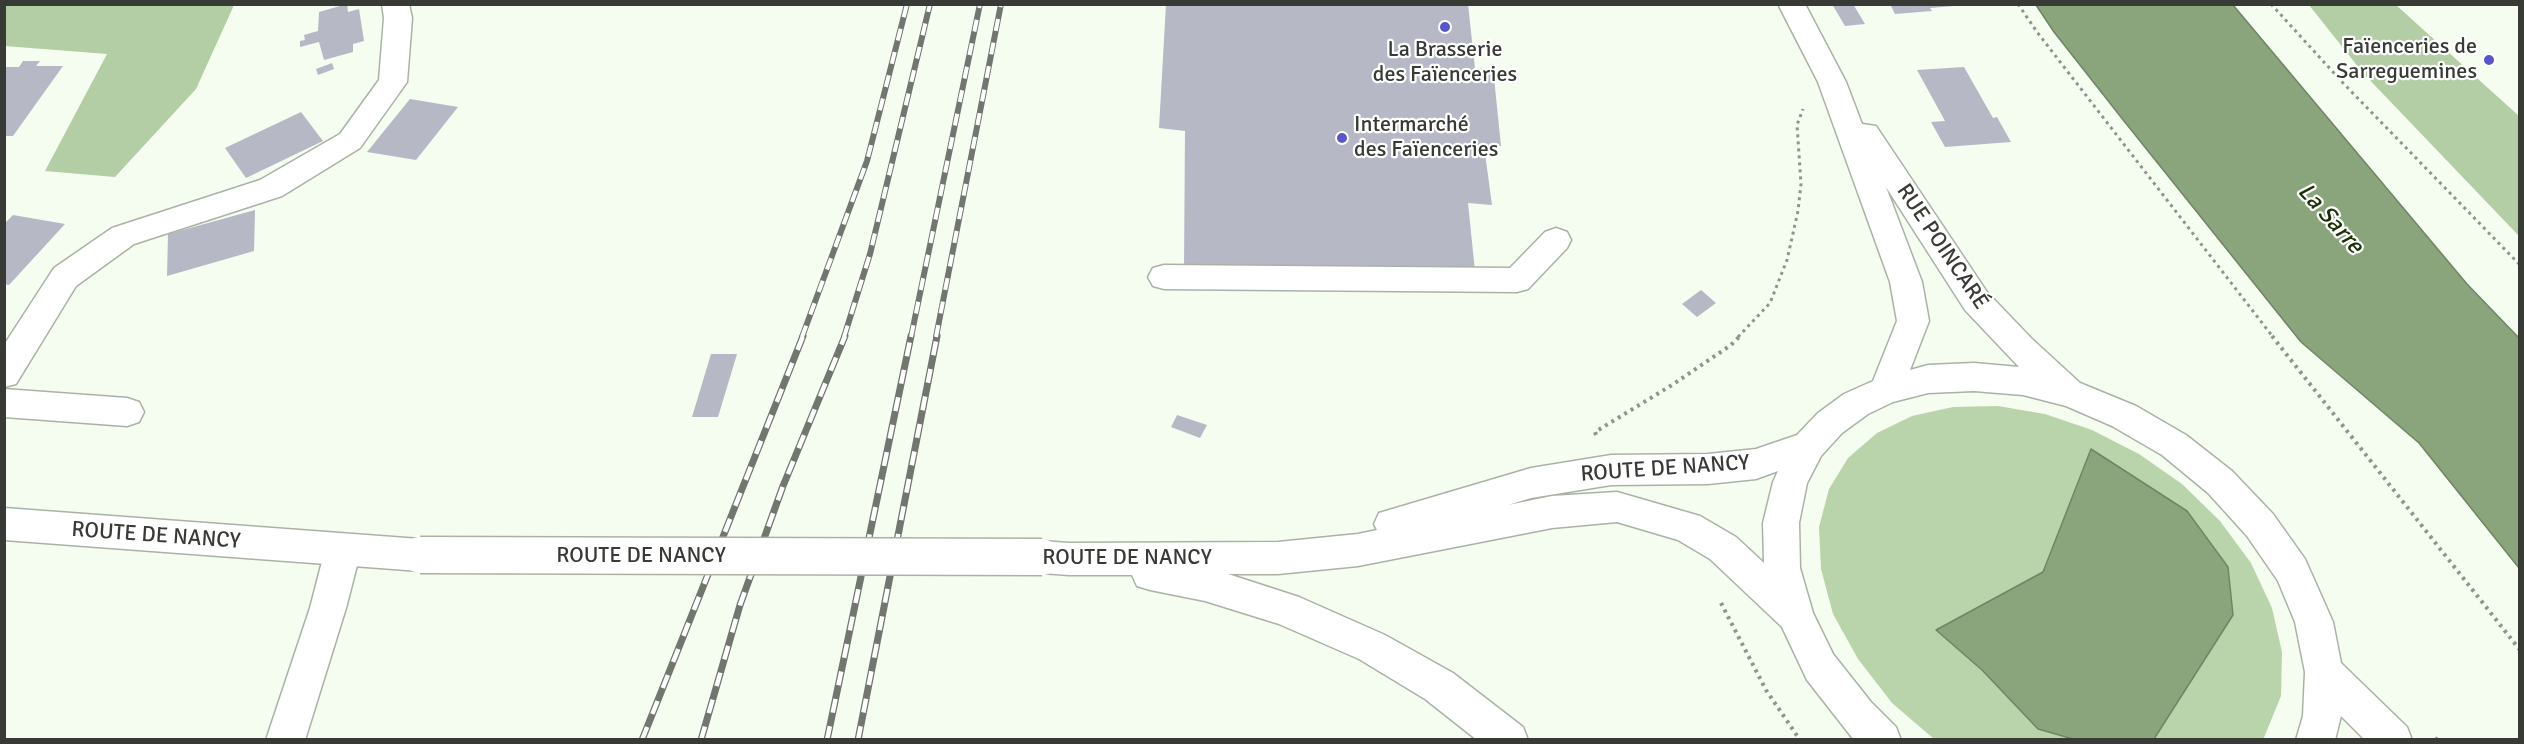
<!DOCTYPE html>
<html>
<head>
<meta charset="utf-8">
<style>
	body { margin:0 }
	#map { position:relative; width:2524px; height:744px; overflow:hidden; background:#f4fdef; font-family:Signika,sans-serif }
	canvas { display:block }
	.frame { position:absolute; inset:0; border:6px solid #373a35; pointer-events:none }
</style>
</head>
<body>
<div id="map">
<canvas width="2524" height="744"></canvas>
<div class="frame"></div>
</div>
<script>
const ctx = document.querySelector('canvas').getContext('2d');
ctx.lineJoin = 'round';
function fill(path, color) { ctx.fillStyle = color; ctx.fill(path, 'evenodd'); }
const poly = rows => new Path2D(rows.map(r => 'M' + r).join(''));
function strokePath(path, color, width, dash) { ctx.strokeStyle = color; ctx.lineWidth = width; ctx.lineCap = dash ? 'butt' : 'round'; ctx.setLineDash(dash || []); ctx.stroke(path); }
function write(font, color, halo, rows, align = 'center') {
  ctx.font = font + ' Signika,sans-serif'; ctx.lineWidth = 4.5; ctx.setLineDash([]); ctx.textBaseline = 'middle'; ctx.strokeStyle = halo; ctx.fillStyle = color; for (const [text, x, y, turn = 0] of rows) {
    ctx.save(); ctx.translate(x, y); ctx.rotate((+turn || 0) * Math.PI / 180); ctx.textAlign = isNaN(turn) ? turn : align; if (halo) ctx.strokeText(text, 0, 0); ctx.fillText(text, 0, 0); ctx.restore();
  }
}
const green = poly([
	[1998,406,2045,414,2092,430,2139,454,2182,484,2220,521,2251,563,2272,608,2282,652,2281,696,2263,740,1934,739,1892,703,1858,659,1833,614,1821,569,1819,527,1829,489,1848,458,1877,433,1912,416,1953,407]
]);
const forest = poly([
	[4,5,5,4,234,5,196,89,115,177,45,171,107,54,5,46],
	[2309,5,2396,5,2519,116,2519,236,2363,73]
]);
const water = poly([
	[2036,5,2233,5,2467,284,2519,338,2519,568,2419,443,2301,342,2124,121,2054,32,2036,5],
	[2091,449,2187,511,2228,567,2233,615,2154,739,2073,739,2038,729,1982,670,1936,630,2043,572,2091,449]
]);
const building = poly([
	[347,4,348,12,359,9,364,41,353,44,353,52,324,60,319,42,300,47,300,41,305,40,304,35,318,31,319,12],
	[1166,4,1468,4,1475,69,1493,68,1501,146,1484,146,1492,205,1468,203,1475,271,1184,267,1185,131,1159,128],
	[1832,4,1853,4,1865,24,1845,26],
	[1890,4,1954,4,1954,6,1930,8,1932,11,1895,14],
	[23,61,40,61,36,66,63,66,13,136,4,136,4,67,19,67],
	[332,63,334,69,318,75,316,69],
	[1964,67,1993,118,1997,117,2011,142,1945,147,1931,122,1945,121,1917,70],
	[410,99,458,107,416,160,367,152],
	[301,112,323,141,246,178,225,148],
	[255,210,254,251,167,276,168,234],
	[13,215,65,224,9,285,4,284,4,224],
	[1701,290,1716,303,1697,317,1682,304],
	[711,354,737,354,718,417,692,417],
	[1177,415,1207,425,1200,438,1171,427]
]);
const pathFar1 = poly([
	[2018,4,2037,32,2273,337],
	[2271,4,2343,83,2520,265],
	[1738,337,1770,303,1787,260,1798,211,1801,184,1797,125,1803,109]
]);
const path = poly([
	[2272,336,2520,650],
	[1596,435,1595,432,1672,385,1731,345,1740,336],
	[1721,603,1766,690,1800,740],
	[2436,740,2439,736]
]);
const minor = poly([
	[382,4,409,4,412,18,407,82,360,148,282,196,134,244,76,286,16,384,4,387,4,345,54,268,112,228,260,180,340,134,379,80,384,18,382,4],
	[1556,228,1567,232,1571,240,1567,248,1528,289,1517,292,1164,289,1153,286,1148,277,1153,268,1164,265,1510,268,1545,232,1556,228],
	[4,389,127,398,139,402,144,412,139,422,127,426,4,417,4,389],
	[343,534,356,539,361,550,346,608,305,740,266,740,310,608,325,550,330,539,343,534]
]);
const major = poly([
	[1778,4,1805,4,1846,82,1862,124,1876,126,1987,292,2031,338,2080,383,2136,406,2186,435,2232,471,2273,514,2305,559,2333,622,2341,663,2407,727,2412,740,2365,740,2341,716,2335,740,2296,740,2303,716,2305,672,2295,622,2278,581,2247,536,2208,493,2162,455,2112,426,2066,406,2023,395,1974,391,1928,393,1893,402,1868,414,1842,433,1821,456,1807,483,1799,523,1800,568,1813,613,1833,654,1871,702,1896,727,1901,740,1854,740,1807,680,1782,627,1710,559,1678,540,1617,522,1552,528,1358,566,1278,574,1228,574,1299,597,1385,635,1453,673,1523,727,1528,740,1477,740,1425,699,1359,659,1279,624,1205,601,1150,590,1137,586,1132,575,1069,575,1042,573,1029,568,1024,557,1029,546,1042,541,1069,543,1278,542,1358,534,1377,530,1374,524,1379,513,1531,468,1611,455,1708,454,1756,449,1797,435,1818,413,1844,394,1873,381,1897,321,1890,282,1818,82,1778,4],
	[1886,187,1965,310,2019,367,1974,363,1928,365,1910,370,1929,321,1922,282,1886,187],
	[1778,471,1773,482,1763,523,1764,563,1736,537,1700,516,1617,492,1552,496,1508,505,1531,498,1611,485,1708,484,1756,479,1778,471],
	[4,508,420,539,433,544,438,555,433,566,420,571,4,540,4,508]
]);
const railFar1 = poly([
	[802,337,867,161,907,4],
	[844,337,870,254,930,4],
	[911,337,980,4],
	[936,337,1001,4]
]);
const rail = poly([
	[642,740,803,336],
	[701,740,740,605,783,486,845,336],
	[827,740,911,336],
	[858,740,937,336]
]);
const majorBridge = poly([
	[420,555,1042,557]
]);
const markers = [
	[1445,27,6,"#5656cd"],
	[2489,60,6,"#5656cd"],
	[1342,138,6,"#5656cd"]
];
const poiNames = [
	["Faïenceries de",2477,47],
	["Sarreguemines",2477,72],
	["La Brasserie",1445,50,"center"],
	["des Faïenceries",1445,75,"center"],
	["Intermarché",1354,125,"left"],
	["des Faïenceries",1354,150,"left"]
];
const streetNames = [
	["RUE POINCARÉ",1942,247,56],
	["ROUTE DE NANCY",1665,469,-4],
	["ROUTE DE NANCY",156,536,4],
	["ROUTE DE NANCY",641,556],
	["ROUTE DE NANCY",1127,558]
];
const waterNames = [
	["La Sarre",2330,219,48]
];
fill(green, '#b9d4ab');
fill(forest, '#b3cda4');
fill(water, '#8aa47c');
strokePath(water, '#718467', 1.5);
fill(building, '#b6b8c6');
strokePath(minor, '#aab2a5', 3);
strokePath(major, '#aab2a5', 3);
strokePath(pathFar1, '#8f958c', 3, [3, 4]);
strokePath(path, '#8f958c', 4, [3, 4.5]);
fill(minor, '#fff');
fill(major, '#fff');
strokePath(railFar1, '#71766f', 6);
strokePath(rail, '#71766f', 7);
strokePath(railFar1, '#fff', 4, [12]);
strokePath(rail, '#fff', 4.5, [14]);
strokePath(majorBridge, '#aab2a5', 39, []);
strokePath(majorBridge, '#fff', 36);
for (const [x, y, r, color] of markers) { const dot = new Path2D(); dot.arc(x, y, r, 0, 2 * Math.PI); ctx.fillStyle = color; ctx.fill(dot); strokePath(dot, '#fff', 2); }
write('22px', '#373a35', '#fff', poiNames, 'right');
write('22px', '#373a35', '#fff', streetNames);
write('italic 24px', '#193105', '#fff', waterNames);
</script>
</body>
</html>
